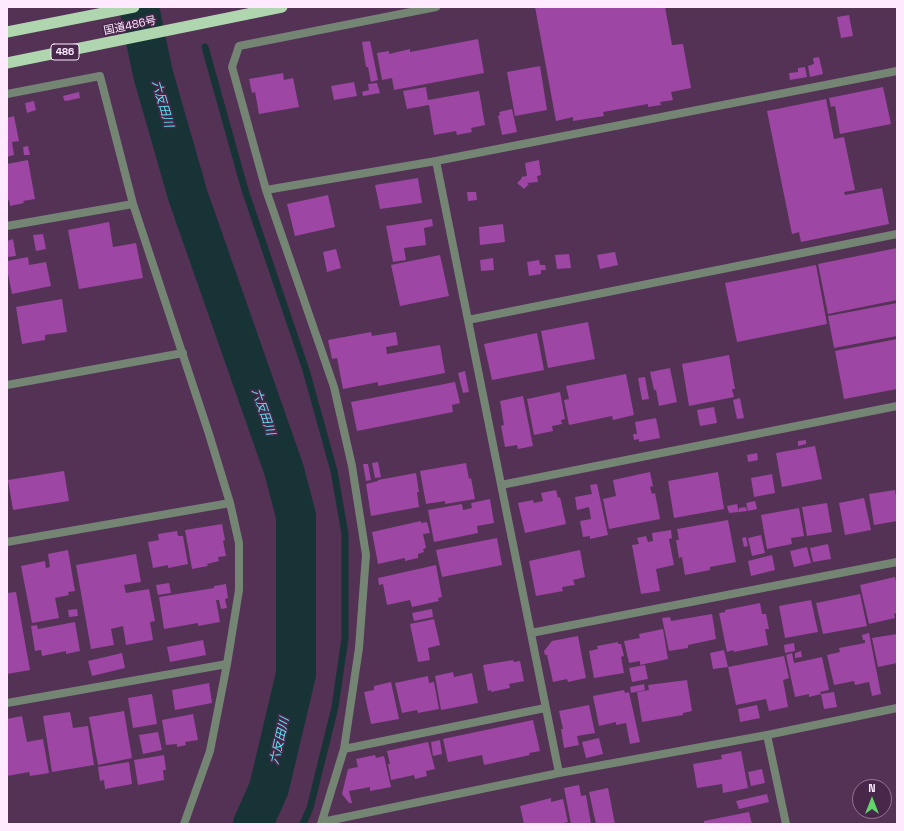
<!DOCTYPE html>
<html>
<head>
<meta charset="utf-8">
<style>
	body { margin:0 }
	#map { position:relative; width:904px; height:831px; overflow:hidden; background:#533255; font-family:"Space Grotesk",sans-serif }
	canvas { display:block }
	.frame { position:absolute; inset:0; border:8px solid #fee9ff; pointer-events:none }
	.north { position:absolute; left:852px; top:779px; width:40px; height:40px; box-sizing:border-box; background:#48284a; border:1px solid #917592; border-radius:50%; rotate:0deg; font-size:11px; font-weight:700; line-height:16px; text-align:center; color:#fee9ff }
	.north::after { content:''; display:block; margin:auto; width:14px; height:18px; background:#61d46a; clip-path:polygon(50% 0,100% 100%,50% 72%,0 100%) }
</style>
</head>
<body>
<div id="map">
<canvas width="904" height="831"></canvas>
<div class="frame"></div>
<div class="north">N</div>
</div>
<script>
const ctx = document.querySelector('canvas').getContext('2d');
ctx.lineJoin = 'round';
const poly = rows => new Path2D(rows.map(r => 'M' + r).join(''));
function strokePath(path, color, width, dash) { ctx.strokeStyle = color; ctx.lineWidth = width; ctx.lineCap = dash ? 'butt' : 'round'; ctx.setLineDash(dash || []); ctx.stroke(path); }
function fill(path, color) { ctx.fillStyle = color; ctx.fill(path, 'evenodd'); }
function write(font, color, halo, rows, align = 'center') {
  ctx.font = font + ' "Space Grotesk","Noto Sans JP",sans-serif'; ctx.lineWidth = 3.5; ctx.setLineDash([]); ctx.textBaseline = 'middle'; ctx.strokeStyle = halo; ctx.fillStyle = color; for (const [text, x, y, turn = 0] of rows) {
    ctx.save(); ctx.translate(x, y); ctx.rotate((+turn || 0) * Math.PI / 180); ctx.textAlign = isNaN(turn) ? turn : align; if (halo) ctx.strokeText(text, 0, 0); ctx.fillText(text, 0, 0); ctx.restore();
  }
}
const stream = poly([
	[205,47,245,190,306,370,334,471,345,534,345,638,335,707,310,808,303,824]
]);
const river = poly([
	[139,7,153,74,188,196,284,470,296,516,296,674,269,788,253,824]
]);
const building = poly([
	[535,7,665,7,672,45,683,44,691,88,671,92,673,100,660,102,661,105,648,107,648,104,603,112,604,116,573,121,573,117,556,121],
	[849,15,853,36,841,38,837,17],
	[478,39,484,73,394,90,392,78,382,80,377,53,389,51,389,54,410,49,410,52],
	[370,41,378,80,371,82,368,67,366,67,362,42],
	[819,57,823,74,810,77,808,66,814,64,813,58],
	[540,66,547,110,515,116,507,72],
	[805,67,807,77,790,80,789,73,798,72,798,68],
	[283,73,284,80,293,78,299,107,259,114,255,92,252,93,249,79],
	[354,82,357,96,334,100,331,86],
	[377,83,380,93,363,96,362,92,369,90,368,84],
	[426,87,428,100,479,91,485,125,471,128,472,132,457,135,456,131,434,135,429,105,407,109,403,91],
	[883,87,891,124,840,134,835,106,831,107,829,98],
	[79,92,80,98,66,101,64,100,63,96],
	[826,99,834,139,844,137,855,190,844,192,845,195,882,188,889,224,801,242,799,232,792,234,767,111],
	[34,101,36,110,27,113,25,103],
	[512,109,517,132,502,135,498,116,500,115,499,112],
	[14,116,19,141,12,142,14,155,7,157,7,118],
	[28,146,30,155,24,155,23,147],
	[28,160,35,199,23,201,24,203,10,206,9,200,7,201,7,164],
	[539,160,541,175,537,176,538,182,527,183,529,184,524,189,517,183,522,178,521,177,527,176,525,163],
	[418,178,422,203,380,209,375,185],
	[467,192,476,192,477,200,468,201],
	[328,195,335,227,295,236,287,204],
	[432,219,433,226,424,228,426,245,404,248,406,260,393,262,386,226],
	[109,222,113,247,136,243,143,278,79,289,68,230],
	[503,224,505,242,480,245,479,227],
	[43,234,46,249,36,251,33,235],
	[13,239,16,256,7,257,7,241],
	[897,248,897,300,828,314,818,264],
	[336,249,341,268,327,272,323,252],
	[615,252,618,265,600,269,597,255],
	[569,254,571,268,557,269,555,255],
	[440,255,449,296,400,306,391,265],
	[28,257,29,265,46,262,51,286,12,294,7,269,7,261],
	[493,258,494,270,481,271,480,260],
	[539,260,540,265,545,265,546,270,541,270,541,274,529,276,527,262],
	[816,265,827,324,737,342,725,283],
	[62,299,67,332,45,335,45,340,22,344,16,307],
	[897,303,897,336,834,348,828,316],
	[588,322,595,359,548,368,541,331],
	[371,332,372,336,396,332,398,345,386,347,387,354,440,345,445,373,378,386,378,382,343,389,337,358,332,359,328,340],
	[537,333,544,370,492,380,484,344],
	[897,339,897,389,844,399,835,351],
	[729,355,735,389,732,389,734,397,689,406,682,364],
	[670,368,677,402,659,406,656,390,654,390,650,372],
	[465,371,469,392,463,393,458,373],
	[626,374,634,415,613,420,612,416,569,425,564,400,569,399,566,386],
	[645,377,649,399,642,400,638,378],
	[455,382,460,403,452,405,453,412,357,431,351,402],
	[560,392,565,419,561,420,562,424,552,426,553,431,534,435,527,399],
	[523,396,533,446,518,449,517,445,505,447,501,426,504,425,500,401],
	[740,398,744,418,737,419,733,400],
	[714,407,717,423,700,426,697,410],
	[656,418,660,438,639,442,639,439,634,440,633,434,637,434,635,422],
	[806,440,806,444,798,446,798,441],
	[815,446,822,479,782,487,776,453],
	[757,453,758,460,748,462,747,455],
	[378,462,381,477,375,478,372,463],
	[466,463,469,479,471,478,475,499,445,504,445,501,426,504,420,471],
	[363,464,368,464,371,480,366,481],
	[64,471,69,501,13,510,8,480],
	[650,472,653,486,650,487,652,494,655,493,660,519,609,529,603,499,616,496,613,480],
	[718,472,724,509,674,518,668,481],
	[416,473,419,492,417,492,419,507,371,516,366,484,378,481,378,480],
	[772,474,775,493,754,497,751,478],
	[597,484,608,535,590,539,590,536,583,537,580,521,591,519,589,507,577,510,575,497,592,494,590,485],
	[556,490,558,498,560,497,566,524,525,533,518,503,533,500,534,503,543,501,541,493],
	[895,490,897,502,897,521,874,525,869,494],
	[864,498,871,530,845,535,839,503],
	[490,499,494,523,477,526,478,533,434,542,428,510,462,504,463,510,472,508,471,503],
	[755,501,757,509,748,511,746,503],
	[827,503,832,532,807,536,802,507],
	[737,504,739,512,729,513,727,506],
	[746,507,747,511,739,512,739,508],
	[799,508,804,536,791,538,792,544,767,549,761,515],
	[728,520,736,562,710,567,710,570,685,575,682,557,679,558,676,540,679,540,677,529],
	[421,521,421,523,427,522,430,533,423,534,426,548,423,549,424,552,418,554,418,558,405,561,405,558,378,564,372,532],
	[222,524,225,540,223,541,226,556,218,557,219,561,207,564,208,566,192,569,185,530],
	[671,530,672,538,669,539,674,565,656,569,660,591,641,594,632,545,639,544,637,538,646,536,648,542,653,541,652,533],
	[177,531,178,536,183,536,188,564,168,568,168,565,153,568,148,542,159,540,158,534],
	[761,535,765,553,752,556,748,538],
	[746,537,748,546,744,547,742,538],
	[497,538,502,565,442,577,436,550],
	[828,544,831,559,813,562,810,548],
	[807,547,811,563,794,567,790,551],
	[68,550,75,591,68,592,69,595,55,598,59,618,32,623,21,566,45,561,46,568,50,567,48,554],
	[580,550,585,577,573,580,575,585,562,587,563,591,536,596,529,561],
	[136,554,141,582,124,585,126,593,149,589,155,621,150,622,153,640,126,645,123,626,111,629,114,645,91,649,76,565],
	[772,555,775,570,751,576,748,561],
	[436,565,442,597,438,598,439,601,412,607,410,600,387,605,383,584,379,585,378,578],
	[895,577,897,586,897,613,894,614,895,618,869,624,860,585],
	[169,583,171,593,158,595,156,585],
	[226,584,228,598,225,599,227,608,221,609,219,600,216,600,220,622,198,626,198,623,164,629,159,597,214,588,214,586],
	[16,592,30,670,7,674,7,593],
	[860,594,867,626,823,634,816,603],
	[811,600,818,632,785,638,779,606],
	[760,603,762,614,766,614,769,629,765,629,768,645,734,652,733,650,727,652,719,613,725,612,725,610],
	[77,609,78,616,69,617,68,610],
	[432,609,433,617,414,621,412,613],
	[712,614,716,639,688,645,688,648,669,651,662,618,670,617,671,621],
	[434,619,440,645,428,648,430,660,418,662,410,624],
	[75,622,80,651,66,654,66,651,42,656,41,650,35,651,31,626,37,625,38,629],
	[663,629,668,659,640,665,640,661,629,663,624,641,640,638,639,634],
	[869,633,881,694,872,696,869,682,855,685,854,681,834,685,827,655,840,652,839,648,865,643,865,640,863,640,862,635],
	[897,634,897,663,878,667,872,638],
	[578,636,586,678,568,682,567,679,553,682,547,655,545,655,544,651,552,641],
	[203,640,206,655,170,662,167,647],
	[618,642,618,644,621,644,624,656,621,657,624,673,594,678,589,651,598,649,597,646],
	[794,643,795,651,785,653,784,645],
	[724,650,728,667,713,669,710,653],
	[801,651,802,657,795,658,795,653],
	[122,653,125,668,92,676,88,661],
	[792,653,794,663,822,657,829,690,820,692,821,694,809,697,809,694,795,697,786,655],
	[784,656,789,678,783,680,788,707,769,711,766,699,736,705,728,667],
	[513,660,514,662,520,661,524,681,509,684,510,688,491,692,491,690,488,691,483,665],
	[645,665,648,679,632,682,629,668],
	[453,672,454,677,472,673,478,703,441,710,435,676],
	[428,676,429,683,434,682,439,709,418,713,417,710,402,713,395,683],
	[687,680,692,711,683,713,683,715,642,722,637,692,649,690,648,685],
	[391,682,399,719,371,724,364,692,374,690,374,686],
	[209,683,212,703,175,710,172,690],
	[644,684,645,690,631,693,630,687],
	[624,690,625,693,629,692,640,742,630,744,626,723,616,725,616,722,599,726,593,696],
	[834,692,837,707,824,709,821,694],
	[152,694,157,724,133,728,128,698],
	[589,705,595,733,577,736,579,745,564,748,561,729,563,729,559,711],
	[757,705,760,718,740,722,738,709],
	[124,711,132,758,98,765,89,717],
	[70,712,73,728,88,726,94,765,52,772,43,716],
	[193,714,198,740,185,742,186,745,177,747,177,744,166,745,162,720],
	[22,716,27,742,43,739,49,773,30,776,29,772,7,776,7,719],
	[533,720,540,751,529,753,530,755,484,765,482,755,448,762,443,739],
	[158,732,162,750,143,754,139,735],
	[599,738,603,754,586,758,582,742],
	[440,740,442,754,433,756,431,742],
	[428,742,435,769,426,771,427,776,415,779,414,775,391,780,388,764,390,764,387,751],
	[741,751,748,788,723,793,722,784,697,788,693,764,722,759,721,755],
	[164,755,166,770,163,770,164,780,138,785,134,760],
	[375,755,376,758,384,756,391,787,370,791,370,787,349,791,352,803,349,803,342,794,348,769,358,767,356,759],
	[129,762,132,784,105,789,104,780,100,781,98,767],
	[762,769,765,783,751,786,748,772],
	[579,785,581,796,586,795,591,824,571,824,564,788],
	[608,788,615,824,596,824,589,792],
	[767,794,769,802,739,809,736,801],
	[551,798,551,802,563,799,568,822,560,824,524,824,520,806],
	[749,812,752,824,704,824,704,821]
]);
const minor = poly([
	[7,94,100,76,133,204,209,434,230,503,239,543,239,590,227,664,210,751,184,824],
	[436,161,559,773],
	[266,190,436,161,897,71],
	[7,226,133,204],
	[468,320,897,234],
	[7,385,183,353],
	[501,485,897,406],
	[7,542,230,503],
	[531,633,897,562],
	[7,703,227,664],
	[767,735,786,824],
	[344,749,545,708],
	[322,822,559,773,767,735,897,708],
	[321,824,344,749,359,648,366,555,352,466,334,387,266,190,232,67,239,46,436,7]
]);
const trunk = poly([
	[7,32,134,7],
	[7,63,282,7]
]);
const shields = [
	[65,52,28]
];
const shieldNames = [
	["486",65,52]
];
const streetNames = [
	["国道486号",130,26,-12]
];
const waterNames = [
	["六反田川",162,104,74],
	["六反田川",263,412,71],
	["六反田川",280,741,-77]
];
strokePath(stream, '#183336', 7);
strokePath(river, '#183336', 40);
fill(building, '#9d46a3');
strokePath(minor, '#748574', 8);
strokePath(trunk, '#b0d6b0', 11);
for (const [x, y, w] of shields) { const box = new Path2D(); box.roundRect(x - w / 2, y - 8, w, 16, 3); ctx.fillStyle = '#48284a'; ctx.fill(box); strokePath(box, '#fee9ff', 1); }
write('bold 10px', '#fee9ff', null, shieldNames);
write('11px', '#fee9ff', '#48284a', streetNames);
write('italic 12px', '#5ee4f2', '#48284a', waterNames);
</script>
</body>
</html>
